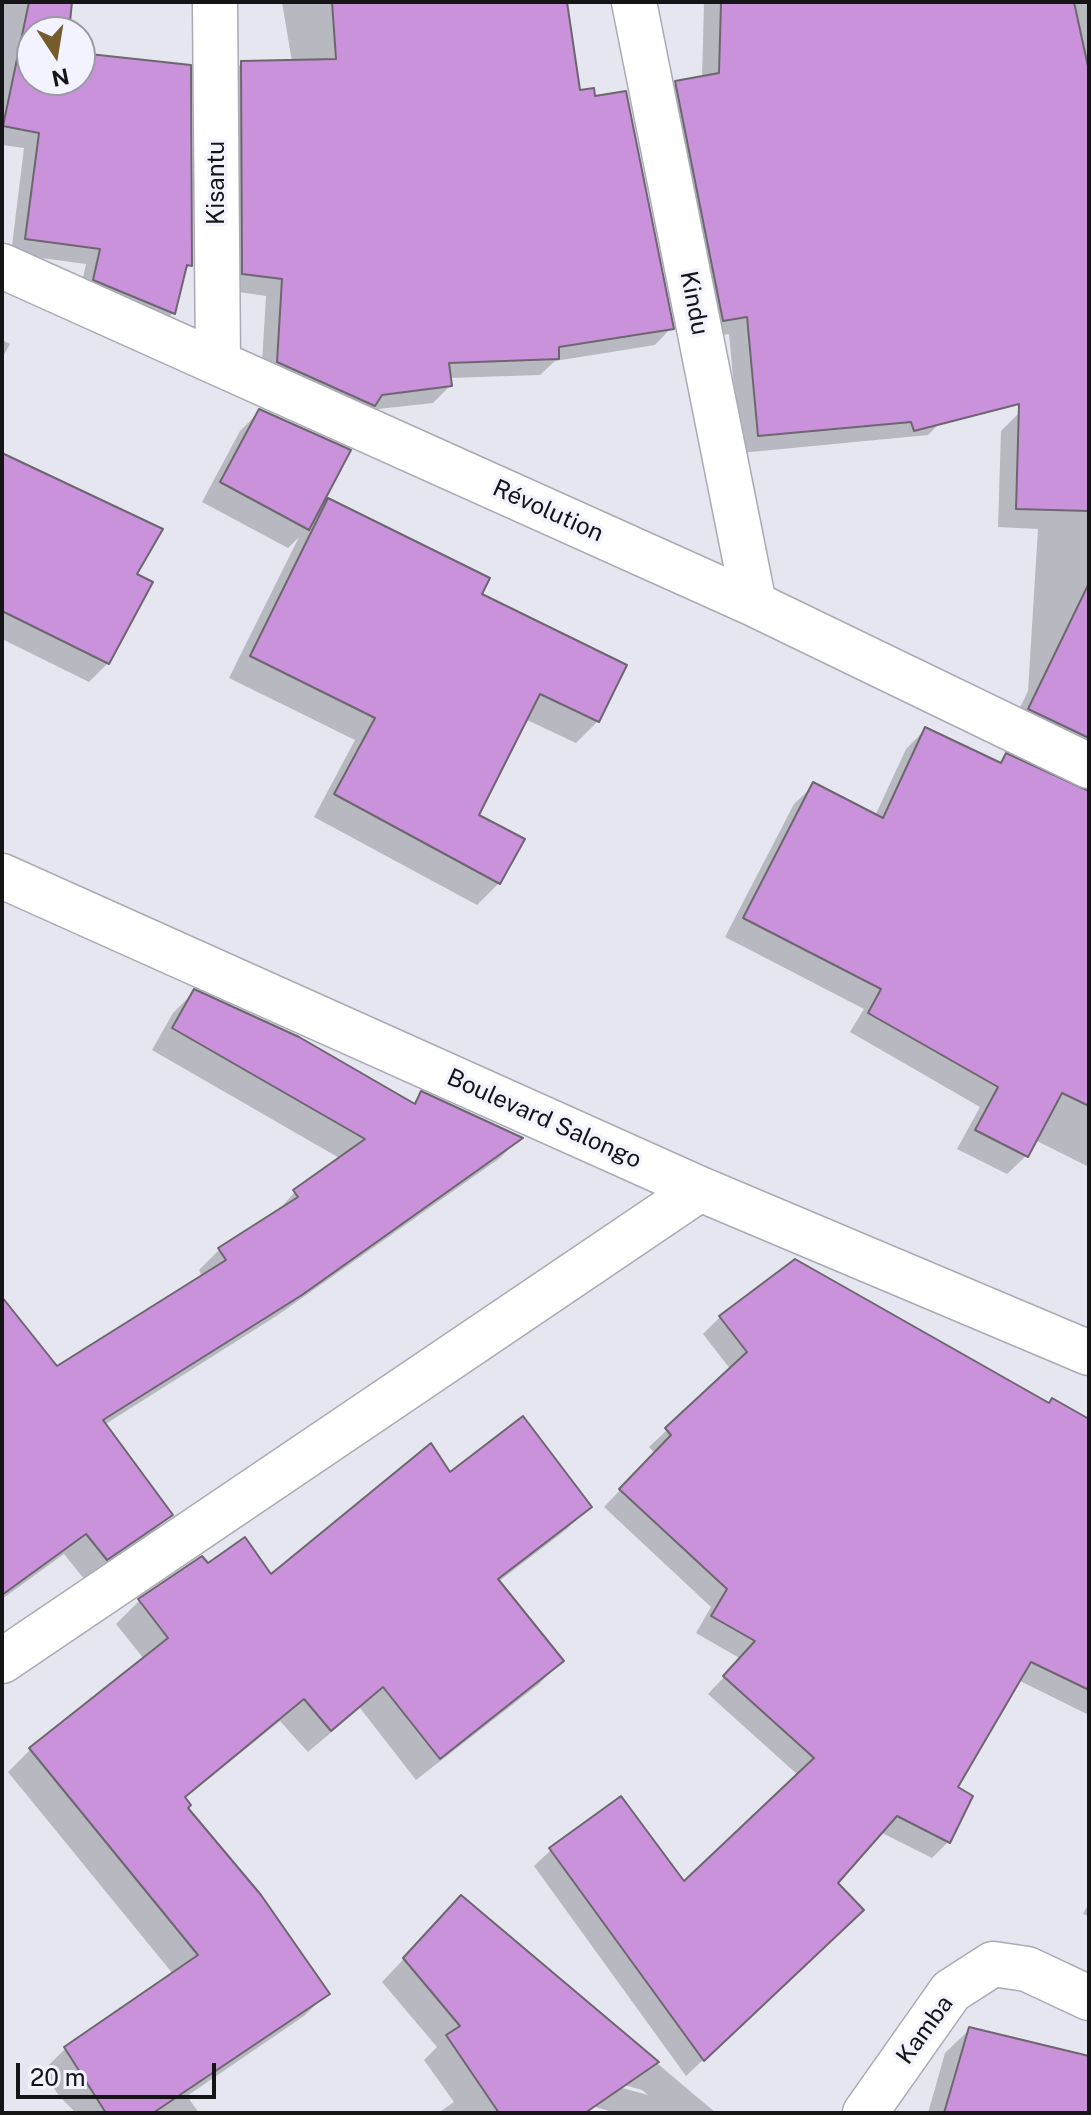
<!DOCTYPE html>
<html>
<head>
<meta charset="utf-8">
<style>
	body { margin:0 }
	#map { position:relative; width:1091px; height:2115px; overflow:hidden; background:#e6e6f1; font-family:"Public Sans",sans-serif }
	canvas { display:block }
	.frame { position:absolute; inset:0; border:4px solid #151518; pointer-events:none }
	.north { position:absolute; left:16px; top:16px; width:80px; height:80px; box-sizing:border-box; background:#f3f3ff; border:2px solid #9a9aa3; border-radius:50%; rotate:168deg; font-size:22px; font-weight:700; line-height:32px; text-align:center; color:#151518 }
	.north::after { content:''; display:block; margin:auto; width:28px; height:36px; background:#755c2d; clip-path:polygon(50% 0,100% 100%,50% 72%,0 100%) }
	.scale { position:absolute; left:16px; top:2063px; width:200px; height:36px; box-sizing:border-box; border:4px solid #151518; border-top:0; padding-left:10px; font-size:24px; line-height:28px; white-space:nowrap; color:#151518; -webkit-text-stroke:6px #f3f3ff; paint-order:stroke }
</style>
</head>
<body>
<div id="map">
<canvas width="1091" height="2115"></canvas>
<div class="frame"></div>
<div class="north">N</div>
<div class="scale">20 m</div>
</div>
<script>
const ctx = document.querySelector('canvas').getContext('2d');
ctx.lineJoin = 'round';
function fill(path, color) { ctx.fillStyle = color; ctx.fill(path, 'evenodd'); }
const poly = rows => new Path2D(rows.map(r => 'M' + r).join(''));
function strokePath(path, color, width, dash) { ctx.strokeStyle = color; ctx.lineWidth = width; ctx.lineCap = dash ? 'butt' : 'round'; ctx.setLineDash(dash || []); ctx.stroke(path); }
function write(font, color, halo, rows, align = 'center') {
  ctx.font = font + ' "Public Sans",sans-serif'; ctx.lineWidth = 7; ctx.setLineDash([]); ctx.textBaseline = 'middle'; ctx.strokeStyle = halo; ctx.fillStyle = color; for (const [text, x, y, turn = 0] of rows) {
    ctx.save(); ctx.translate(x, y); ctx.rotate((+turn || 0) * Math.PI / 180); ctx.textAlign = isNaN(turn) ? turn : align; if (halo) ctx.strokeText(text, 0, 0); ctx.fillText(text, 0, 0); ctx.restore();
  }
}
const shadow = poly([
	[2,2,70,2,67,32,32,32,32,80,80,80,80,55,190,265,183,273,173,313,157,329,79,296,86,264,11,254,24,148,2,145],
	[282,2,565,2,578,93,671,328,655,345,555,361,540,375,449,378,450,386,433,403,369,410,261,379,266,296,226,290,225,80,242,63,292,62],
	[704,2,1089,2,1089,367,946,417,928,435,740,453,729,334,706,337,658,101,676,83,702,78],
	[2,340,10,344,2,358],
	[260,411,317,512,328,501,479,595,598,721,576,743,525,719,476,816,499,883,477,905,314,817,355,740,229,678,299,537,288,548,202,502,240,431],
	[1020,412,1089,423,1089,769,1010,728,1028,691,1038,529,998,527,1001,431],
	[2,454,135,575,108,663,89,682,2,639],
	[925,730,998,764,1006,756,1089,792,1089,1167,1035,1140,1027,1155,1007,1174,957,1149,980,1107,850,1032,864,1009,725,937,794,804,814,785,875,816,906,749],
	[194,992,412,1104,422,1094,520,1138,500,1158,278,1315,104,1425,170,1515,149,1536,85,1580,64,1554,2,1599,2,1300,57,1368,202,1277,199,1270,220,1249,275,1214,295,1192,341,1159,152,1050,173,1013],
	[795,1262,1048,1405,1089,1421,1089,1715,1018,1680,956,1788,949,1841,932,1858,880,1832,835,1883,845,1927,686,2076,534,1866,551,1850,684,1884,799,1776,708,1694,741,1659,696,1633,711,1607,604,1507,655,1453,649,1447,731,1370,703,1334,720,1317],
	[450,1474,589,1507,567,1529,498,1582,561,1661,539,1684,416,1780,360,1708,308,1752,280,1721,184,1799,185,1808,327,1994,304,2016,187,2096,199,2113,76,2113,59,2096,43,2071,66,2048,173,1974,8,1772,30,1750,144,1659,116,1624,139,1601,202,1558,207,1566,270,1576],
	[461,1898,716,2113,616,2113,578,2102,584,2113,438,2113,454,2102,424,2060,437,2047,382,1982],
	[539,2061,642,2090,648,2095,538,2065],
	[1089,1903,1089,1916,1083,1914],
	[970,2029,1089,2058,1089,2113,928,2113,945,2053]
]);
const building = poly([
	[29,2,72,2,69,32,32,32,32,80,80,80,80,53,191,65,192,266,187,265,175,314,93,280,100,249,25,239,39,133,3,126,29,2],
	[332,2,567,2,580,90,594,88,595,96,626,91,674,329,559,347,559,359,449,363,452,386,382,395,375,406,277,362,282,279,242,274,241,61,336,59,332,2],
	[721,2,1074,2,1089,71,1089,511,1016,509,1019,404,914,431,911,422,758,436,747,317,723,321,675,81,719,73,721,2],
	[259,409,351,450,309,530,220,482,259,409],
	[2,453,163,529,137,574,153,582,109,664,2,611,2,453],
	[328,498,490,578,482,594,627,665,599,722,540,694,479,815,525,839,500,884,334,794,375,718,250,656,328,498],
	[1089,583,1089,738,1028,709,1089,583],
	[925,727,1001,763,1006,753,1089,791,1089,1106,1062,1093,1028,1157,975,1130,998,1087,868,1013,881,989,743,918,813,782,883,818,925,727],
	[194,989,299,1037,415,1104,421,1091,523,1138,302,1295,103,1420,173,1515,107,1560,86,1534,2,1595,2,1297,57,1366,226,1260,218,1248,298,1197,293,1190,365,1139,172,1028,194,989],
	[795,1259,1049,1403,1052,1398,1089,1419,1089,1690,1031,1662,958,1787,973,1796,950,1843,897,1816,838,1883,864,1910,704,2061,549,1848,621,1796,684,1881,814,1758,723,1676,755,1641,711,1616,727,1589,619,1489,671,1435,665,1428,747,1352,719,1316,795,1259],
	[523,1416,592,1507,498,1579,564,1661,440,1759,383,1687,331,1731,304,1699,185,1797,191,1805,188,1808,261,1895,330,1994,153,2113,106,2113,64,2047,198,1955,29,1748,168,1638,138,1599,202,1556,208,1563,245,1537,271,1574,431,1443,450,1472,523,1416],
	[461,1895,659,2062,585,2113,499,2113,446,2035,460,2026,403,1958,461,1895],
	[969,2027,1089,2056,1089,2113,944,2113,969,2027]
]);
const minor = poly([
	[215,2,218,363],
	[634,2,754,604],
	[2,266,754,604,1089,766],
	[2,876,700,1189,1089,1353],
	[2,1661,700,1189],
	[865,2113,951,1991,993,1964,1027,1969,1089,1998]
]);
const streetNames = [
	["Kisantu",217,183,-90],
	["Kindu",694,303,79],
	["Révolution",548,511,24],
	["Boulevard Salongo",544,1119,24],
	["Kamba",925,2030,-54]
];
fill(shadow, '#0003');
fill(building, '#c992db');
strokePath(building, '#6d666f', 2);
strokePath(minor, '#aaaab5', 47);
strokePath(minor, '#fff', 44);
write('24px', '#151518', '#f3f3ff', streetNames);
</script>
</body>
</html>
